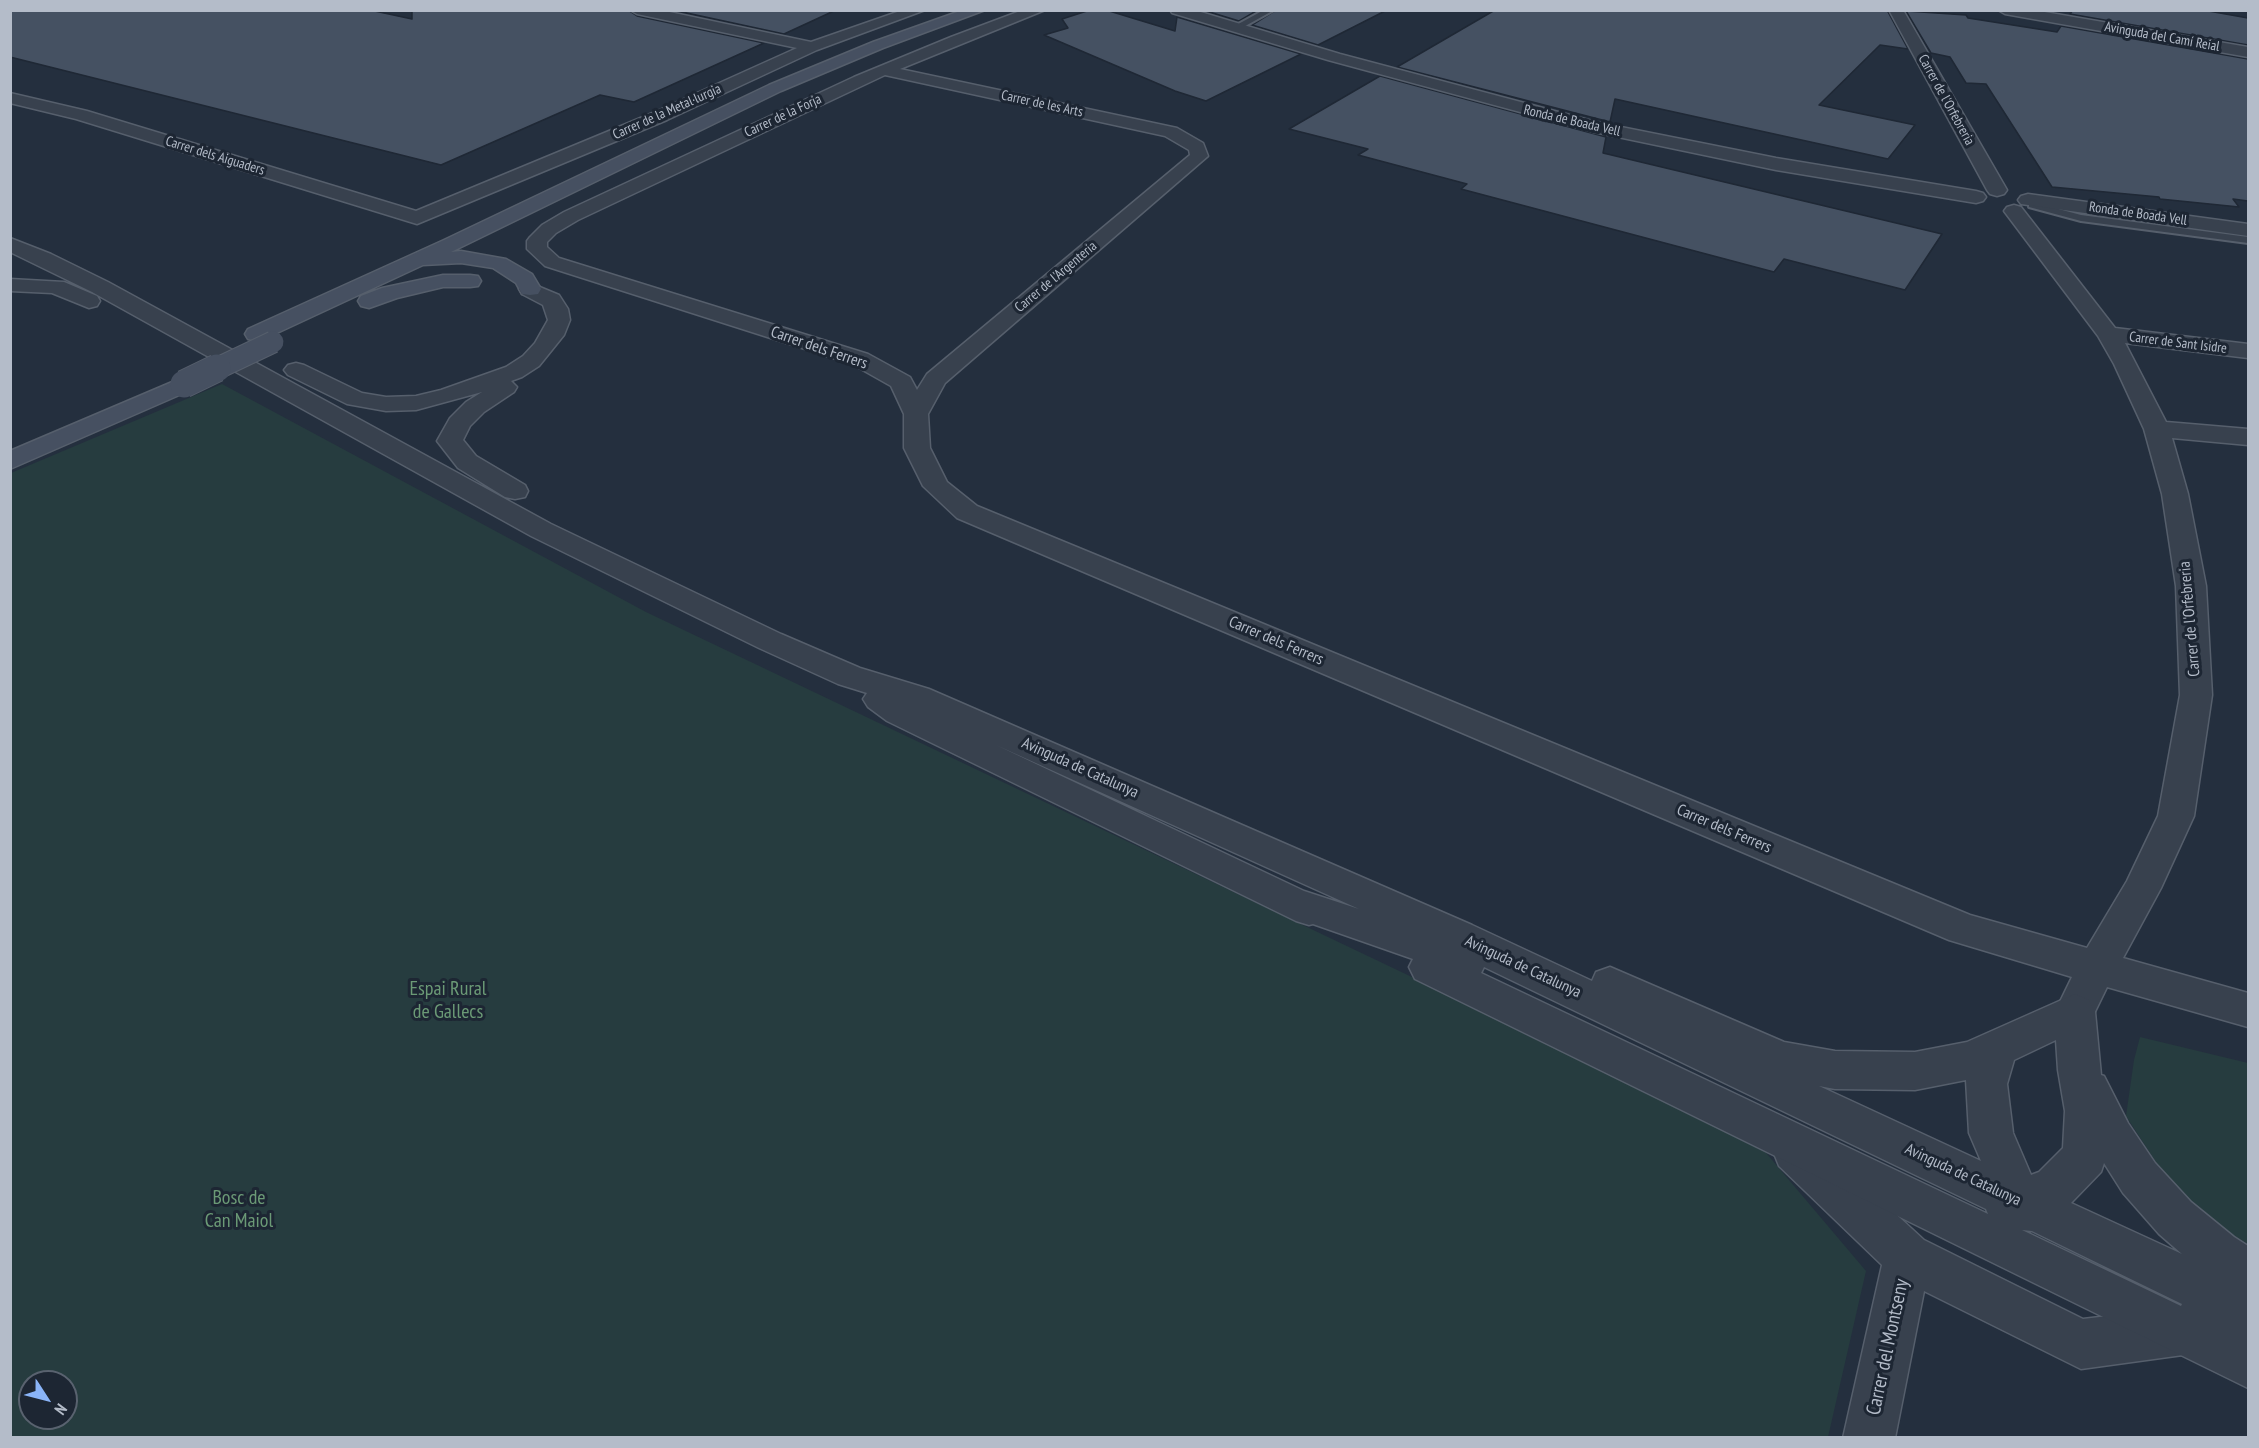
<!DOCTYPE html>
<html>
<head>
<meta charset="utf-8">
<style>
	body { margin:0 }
	#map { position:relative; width:2259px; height:1448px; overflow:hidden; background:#242f3e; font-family:"PT Sans Narrow",sans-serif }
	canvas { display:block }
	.frame { position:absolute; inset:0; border:12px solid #b4bcc9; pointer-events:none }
	.north { position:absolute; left:18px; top:1370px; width:60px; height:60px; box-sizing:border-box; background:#1d2633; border:2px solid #59626f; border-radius:50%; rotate:126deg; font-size:16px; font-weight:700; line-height:24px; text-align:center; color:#b4bcc9 }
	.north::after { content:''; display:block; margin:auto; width:21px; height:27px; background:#8ab4f8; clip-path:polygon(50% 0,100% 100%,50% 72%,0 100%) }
</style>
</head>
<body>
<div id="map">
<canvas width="2259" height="1448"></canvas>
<div class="frame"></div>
<div class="north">N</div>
</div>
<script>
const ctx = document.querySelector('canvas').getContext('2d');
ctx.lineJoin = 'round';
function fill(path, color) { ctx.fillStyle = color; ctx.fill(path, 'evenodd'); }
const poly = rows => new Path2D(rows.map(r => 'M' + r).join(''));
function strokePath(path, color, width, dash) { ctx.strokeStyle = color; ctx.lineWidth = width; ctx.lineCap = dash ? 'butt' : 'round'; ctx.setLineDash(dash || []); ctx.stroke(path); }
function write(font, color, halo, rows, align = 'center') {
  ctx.font = font + ' "PT Sans Narrow",sans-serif'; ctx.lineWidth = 6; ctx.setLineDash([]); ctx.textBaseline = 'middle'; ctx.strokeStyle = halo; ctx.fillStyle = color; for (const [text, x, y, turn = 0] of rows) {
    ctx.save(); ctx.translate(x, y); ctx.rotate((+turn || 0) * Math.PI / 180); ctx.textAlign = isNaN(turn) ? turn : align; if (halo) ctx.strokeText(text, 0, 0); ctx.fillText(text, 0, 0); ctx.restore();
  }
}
const green = poly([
	[222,384,646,612,1756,1141,1866,1271,1828,1437,11,1437,11,473],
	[30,1382,66,1382,66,1418,30,1418],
	[2140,1037,2248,1063,2248,1244,2185,1207,2126,1116,2134,1060]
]);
const building = poly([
	[10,10,370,10,412,19,412,10,628,10,637,16,764,43,634,102,600,95,441,165,10,57,10,10],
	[673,10,836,10,784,34,673,10],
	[1090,10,1106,10,1175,31,1177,17,1301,54,1206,101,1175,91,1044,35,1068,28,1062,19,1090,10],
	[1203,10,1258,10,1239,21,1203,10],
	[1276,10,1387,10,1318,45,1252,25,1276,10],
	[1495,10,1887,10,1908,49,1880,45,1819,105,1915,125,1888,159,1615,99,1610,122,1397,67,1495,10],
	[2073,10,2203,10,2248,18,2248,45,2070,14,2073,10],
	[1906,11,1966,15,1968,18,2057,32,2061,26,2248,59,2248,201,2233,199,2239,207,2160,199,2159,197,2052,187,1986,84,1966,83,1950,57,1931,53,1906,11],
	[1380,76,1606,137,1603,153,1942,234,1905,290,1784,259,1774,272,1461,189,1467,184,1358,155,1368,149,1289,129,1380,76]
]);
const service = poly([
	[1264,10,1274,10,1238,30,1231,28,1264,10],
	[2032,202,2081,215,2248,237,2248,243,2081,221,2029,207,2029,203,2032,202]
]);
const minor = poly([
	[630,10,660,10,811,42,903,10,925,10,817,50,667,120,417,224,76,119,10,103,10,93,87,111,416,211,655,112,797,48,637,14,630,10],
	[1023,10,1045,10,900,69,1177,128,1203,143,1208,156,945,383,928,414,930,448,947,482,977,506,1970,915,2087,948,2127,881,2158,816,2180,695,2176,586,2162,494,2144,429,2114,364,2098,336,2004,211,2007,207,2014,205,2021,207,2115,328,2248,344,2248,358,2125,343,2166,422,2248,429,2248,445,2172,438,2188,494,2206,586,2212,695,2194,816,2161,888,2123,958,2248,993,2248,1027,2107,987,2089,1024,2075,1030,2061,1024,2055,1012,2072,977,1949,940,957,518,923,486,904,448,904,414,891,386,852,364,545,266,527,249,527,241,530,237,542,225,564,212,854,77,951,37,1023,10],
	[885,75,1165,136,1189,150,1190,155,927,374,917,390,910,377,868,354,559,258,547,247,547,242,556,233,578,220,885,75],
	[1170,10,1194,10,1340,54,1596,122,1776,158,1976,191,1983,193,1986,197,1983,201,1976,203,1776,170,1594,132,1328,60,1172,13,1170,10],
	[1889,10,1903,10,2007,190,2004,194,1997,196,1990,194,1987,190,1889,10],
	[1998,10,2033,10,2248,47,2248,57,2005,14,1998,10],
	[2028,194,2248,224,2248,236,2021,204,2018,200,2021,196,2028,194],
	[1795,1130,1811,1136,1924,1240,2083,1319,2183,1307,2200,1314,2207,1331,2200,1348,2183,1355,2081,1369,1924,1291,1895,1438,1843,1438,1882,1265,1779,1166,1773,1151,1779,1136,1795,1130]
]);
const tertiary = poly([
	[10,238,51,254,108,282,551,524,781,634,860,668,929,689,1472,925,1592,981,1596,972,1610,967,1784,1042,1835,1051,1915,1052,1967,1042,2075,994,2089,1000,2095,1012,2101,1075,2104,1076,2128,1123,2155,1163,2191,1202,2234,1237,2248,1246,2248,1388,1415,979,1409,967,1413,959,1313,924,1309,925,1296,921,887,721,868,707,863,699,867,693,838,684,759,648,531,536,92,292,10,252,10,238],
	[996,745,1359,909,1304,891,996,745],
	[1484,967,1986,1209,1988,1214,1481,973,1484,967],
	[2056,1040,2058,1070,2065,1111,2063,1148,2039,1172,2031,1175,2013,1133,2007,1084,2014,1060,2056,1040],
	[1966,1080,1969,1133,1981,1161,1819,1086,1835,1089,1915,1090,1966,1080],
	[2104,1163,2123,1193,2159,1234,2182,1254,2071,1203,2101,1172,2104,1163],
	[2022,1230,2032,1231,2182,1304,2181,1306,2022,1230],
	[10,279,64,282,97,296,100,301,97,306,89,308,52,293,10,291,10,279],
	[530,283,559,295,568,309,570,320,564,335,539,366,522,377,511,381,517,387,514,392,484,412,470,426,463,440,476,456,525,485,528,491,525,497,515,499,505,497,458,468,437,441,450,418,466,402,482,392,416,410,386,411,347,404,288,375,284,370,288,365,296,363,304,365,362,393,386,397,416,396,441,390,506,367,523,356,535,343,548,320,543,305,522,294,519,289,522,284,530,283]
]);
const secondary = poly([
	[963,10,985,10,883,48,781,91,451,252,461,251,506,259,532,274,541,289,538,294,530,295,522,294,516,283,493,268,461,263,423,265,264,339,256,341,248,339,245,334,248,329,444,240,769,85,873,42,963,10],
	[443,275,470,275,478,276,481,281,478,286,470,287,443,287,397,298,369,308,361,306,358,301,361,296,382,288,443,275],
	[184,377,193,379,196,384,193,389,10,469,10,451,184,377]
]);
const secondaryBridgeFar1 = poly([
	[214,370,273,342]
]);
const secondaryBridge = poly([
	[184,384,217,368]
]);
const farStreetnames = [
	["Avinguda del Camí Reial",2162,37,10],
	["Carrer de l'Orfebreria",1946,100,61],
	["Carrer de les Arts",1042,104,12],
	["Carrer de la Metal·lurgia",667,112,-24],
	["Carrer de la Forja",783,116,-25],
	["Ronda de Boada Vell",1572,121,13],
	["Carrer dels Aiguaders",215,156,17],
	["Ronda de Boada Vell",2138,214,8],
	["Carrer de l'Argenteria",1056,277,-40],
	["Carrer de Sant Isidre",2178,343,7]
];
const streetNames = [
	["Carrer dels Ferrers",819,348,19],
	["Carrer de l'Orfebreria",2190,619,-95],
	["Carrer dels Ferrers",1276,641,23],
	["Avinguda de Catalunya",1080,768,24],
	["Carrer dels Ferrers",1724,829,23],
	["Avinguda de Catalunya",1523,967,25],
	["Avinguda de Catalunya",1963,1175,25]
];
const nearParknames = [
	["Espai Rural",448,989],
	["de Gallecs",448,1012],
	["Bosc de",239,1198],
	["Can Maiol",239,1221]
];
const nearStreetnames = [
	["Carrer del Montseny",1888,1347,-78]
];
fill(green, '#263c3f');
fill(building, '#455162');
strokePath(building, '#1f2835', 1.5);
strokePath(service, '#565f6c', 4);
strokePath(minor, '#565f6c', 3);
strokePath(tertiary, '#565f6c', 3);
strokePath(secondary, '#565f6c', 3);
fill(service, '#38414e');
fill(minor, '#38414e');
fill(tertiary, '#38414e');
fill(secondary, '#465061');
strokePath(secondaryBridgeFar1, '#565f6c', 23, []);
strokePath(secondaryBridge, '#565f6c', 29, []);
strokePath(secondaryBridgeFar1, '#465061', 21);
strokePath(secondaryBridge, '#465061', 27);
write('14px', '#b4bcc9', '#1d2633', farStreetnames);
write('16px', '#b4bcc9', '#1d2633', streetNames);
write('20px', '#6b9a76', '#1d2633', nearParknames);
write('20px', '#b4bcc9', '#1d2633', nearStreetnames);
</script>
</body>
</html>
